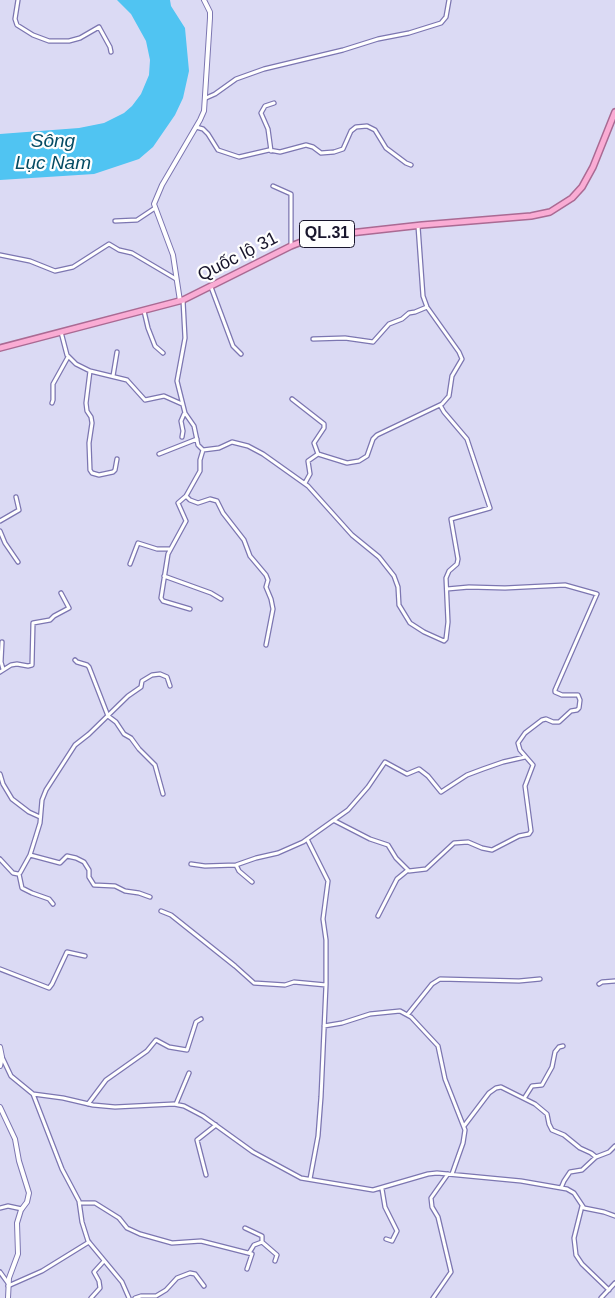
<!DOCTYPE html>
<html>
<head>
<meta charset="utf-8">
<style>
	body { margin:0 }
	canvas { display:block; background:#dbdaf4 }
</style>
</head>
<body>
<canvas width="615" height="1298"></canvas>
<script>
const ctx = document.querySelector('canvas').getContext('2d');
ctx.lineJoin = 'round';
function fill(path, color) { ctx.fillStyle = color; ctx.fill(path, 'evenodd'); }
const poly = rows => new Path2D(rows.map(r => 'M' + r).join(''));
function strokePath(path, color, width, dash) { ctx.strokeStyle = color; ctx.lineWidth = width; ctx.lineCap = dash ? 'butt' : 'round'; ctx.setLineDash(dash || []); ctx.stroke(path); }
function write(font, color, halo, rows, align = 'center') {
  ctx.font = font + ' Arial,sans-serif'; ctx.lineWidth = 4.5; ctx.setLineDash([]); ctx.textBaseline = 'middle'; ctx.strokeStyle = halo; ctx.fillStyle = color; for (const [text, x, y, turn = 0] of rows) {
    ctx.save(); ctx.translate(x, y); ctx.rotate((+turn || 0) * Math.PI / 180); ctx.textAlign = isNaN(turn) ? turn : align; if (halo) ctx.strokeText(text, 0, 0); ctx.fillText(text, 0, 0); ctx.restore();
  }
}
const water = poly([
	[117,0,170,0,171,6,185,28,189,71,183,98,175,115,153,147,139,159,94,174,0,180,0,134,79,128,104,123,124,113,132,106,141,94,149,75,150,60,146,41,131,14]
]);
const minor = poly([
	[18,0,15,19,17,25,33,35,49,41,69,41,80,38,99,27,110,47,111,52],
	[206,98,215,94,236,79,264,69,343,50,378,39,409,33,441,23,446,17,449,0],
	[196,127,203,129,208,134,218,150,239,157,269,150,280,152,306,145,313,147,321,153,334,152,343,149,351,131,356,127,367,126,375,130,386,148,406,163,411,165],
	[271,151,268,129,261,113,265,106,274,103],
	[273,186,291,194,291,246],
	[115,221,137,220,155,208],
	[0,255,30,261,55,271,73,267,109,244,119,250,132,253,176,279],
	[211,287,233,346,241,354],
	[183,300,185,338,177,381,185,413,194,426,198,445,203,450],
	[144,311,148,328,155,346,163,353],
	[61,332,67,355,76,364,90,371,127,380,145,400,164,396,182,404],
	[313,339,345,338,373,342,389,324,402,319,409,313,415,312,427,307],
	[90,371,86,403,87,411,91,417,92,423,89,443,90,470,92,473,99,475,113,472,115,470,117,459],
	[113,376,117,352],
	[292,399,324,424,324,428,314,443,318,454],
	[52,403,53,400,53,384,68,357],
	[182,437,183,431,181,421,184,414],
	[203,450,219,448,232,442,248,446,263,454,308,486,352,535,379,557,394,576,398,587,399,605,410,623,424,632,444,641,446,639,448,622,446,578,449,571,457,564,458,559,451,519,490,508,467,439,444,412,440,405],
	[203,450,200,460,200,471,186,496,190,500,198,503,210,499,217,501,223,513,244,540,250,556,266,575,268,580,266,587,271,599,273,609,266,645],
	[159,454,197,439],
	[305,483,310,474,308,461,318,454,347,463,359,461,367,456,373,439,377,435,442,404,449,396,452,376,462,359,459,352,427,307,423,296,418,226],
	[186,496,178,503,186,521,168,554,161,598,163,601,190,609],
	[0,521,19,510,16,497],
	[0,531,5,543,18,562],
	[130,564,138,543,157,549,170,549],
	[164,576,211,593,221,599],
	[2,642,1,662,3,669],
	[75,660,77,662,87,665,89,667,108,716,116,722,124,734,131,738,139,749,155,765,163,794],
	[0,672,11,665,17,664,28,666,32,665,33,623,50,620,54,616,69,608,61,593],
	[0,774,3,784,12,799,29,812,40,817],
	[335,821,370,839,388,845,396,858,409,871,426,869,454,843,468,842,482,848,492,850,519,836,529,834,531,831,525,786,533,765,520,750,518,743,525,733,542,720,546,719,553,722,559,722,571,711,577,710,579,708,580,700,578,695,562,695,555,692,555,690,597,594,565,585,505,588,469,587,447,589],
	[307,839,328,881,323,919,326,940,326,985,321,1097,318,1136,310,1179],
	[30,855,60,863,67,856,76,858,84,862,89,870,89,877,94,885,115,886,125,891,139,893,150,897],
	[0,859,13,873,18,874,20,873,30,855,36,836,40,823,42,800,46,790,75,745,89,734,128,696,141,687,142,681,152,675,160,674,167,677,170,686],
	[191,864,205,866,236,865,256,858,278,853,303,842,348,810,368,787,385,762,407,774,419,769,428,776,441,792,467,775,483,769,503,762,525,757],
	[236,865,239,871,252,882],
	[19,874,22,888,32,893,49,899,53,904],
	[161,911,171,915,235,966,254,983,285,985,294,982,326,985],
	[378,916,397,879,408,870],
	[0,969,49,988,52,984,67,952,85,956],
	[599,984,602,982,615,981],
	[408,1014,432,984,440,979,519,981,540,979],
	[324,1026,342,1023,370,1014,400,1011,411,1017,438,1046,445,1079,465,1130,463,1143,452,1174],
	[2,1057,11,1076,33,1094,63,1098,93,1105,115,1107,174,1104,184,1106,203,1116,253,1152,301,1178,373,1190,428,1174,437,1173,521,1181,567,1189,574,1193,584,1208,604,1212,615,1216],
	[33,1094,62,1169,79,1201,82,1222,88,1241,122,1282,129,1298],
	[525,1097,532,1086,542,1085,552,1067,555,1052,559,1047,563,1046],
	[88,1104,106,1080,147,1051,156,1040,169,1047,187,1050,196,1022,201,1019],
	[176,1104,189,1073],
	[464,1126,489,1093,496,1088,501,1087,535,1104,547,1114,549,1124,552,1130,564,1135,580,1148,591,1153,596,1157],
	[206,1175,197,1140,216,1125],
	[561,1188,564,1181,570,1172,582,1170,596,1157,609,1152,615,1146],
	[382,1189,385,1207,397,1231,392,1241,386,1239],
	[80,1203,95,1203,119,1218,127,1228,140,1234,172,1243,201,1241,252,1254,247,1269],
	[582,1206,574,1238,576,1255,582,1264,609,1290],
	[0,1208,8,1206,22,1209],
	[245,1228,262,1236,262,1242],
	[249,1253,254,1245,262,1242,277,1255,275,1261],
	[0,1272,8,1283],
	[8,1286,42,1271,89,1242],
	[91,1298,100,1288,99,1281,94,1272,104,1261],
	[135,1298,141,1296,156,1296,166,1290,177,1278,190,1273,195,1274,204,1286],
	[433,1298,451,1272,438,1217,432,1207,431,1198,448,1174],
	[601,1298,615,1283]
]);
const tertiary = poly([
	[180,301,173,255,154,204,162,185,200,120,204,111,210,18,210,12,204,0],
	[0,1047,2,1057,0,1066],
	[0,1107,15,1139,19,1161,29,1193,27,1202,21,1210,17,1223,18,1254,9,1278,8,1298]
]);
const trunk = poly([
	[0,348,183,300,291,246,314,237,422,225,531,216,550,212,572,198,582,187,593,167,615,112]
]);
const shields = [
	[327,234,55]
];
const shieldNames = [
	["QL.31",327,234]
];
const streetNames = [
	["Quốc lộ 31",238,257,-27]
];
const waterNames = [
	["Sông",53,142],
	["Lục Nam",53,164]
];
fill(water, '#50c4f2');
strokePath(minor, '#7c76b1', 5.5);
strokePath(tertiary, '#7c76b1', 6);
strokePath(trunk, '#aa6a93', 8);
strokePath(minor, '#fff', 3);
strokePath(tertiary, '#fff', 4);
strokePath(trunk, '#faacd4', 5);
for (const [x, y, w] of shields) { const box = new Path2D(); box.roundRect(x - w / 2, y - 13.5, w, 27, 4); ctx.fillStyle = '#fefefe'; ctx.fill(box); strokePath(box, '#18152c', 1); }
write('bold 16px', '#18152c', null, shieldNames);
write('18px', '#18152c', '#fefefe', streetNames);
write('italic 19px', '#054b63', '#fefefe', waterNames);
</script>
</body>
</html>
